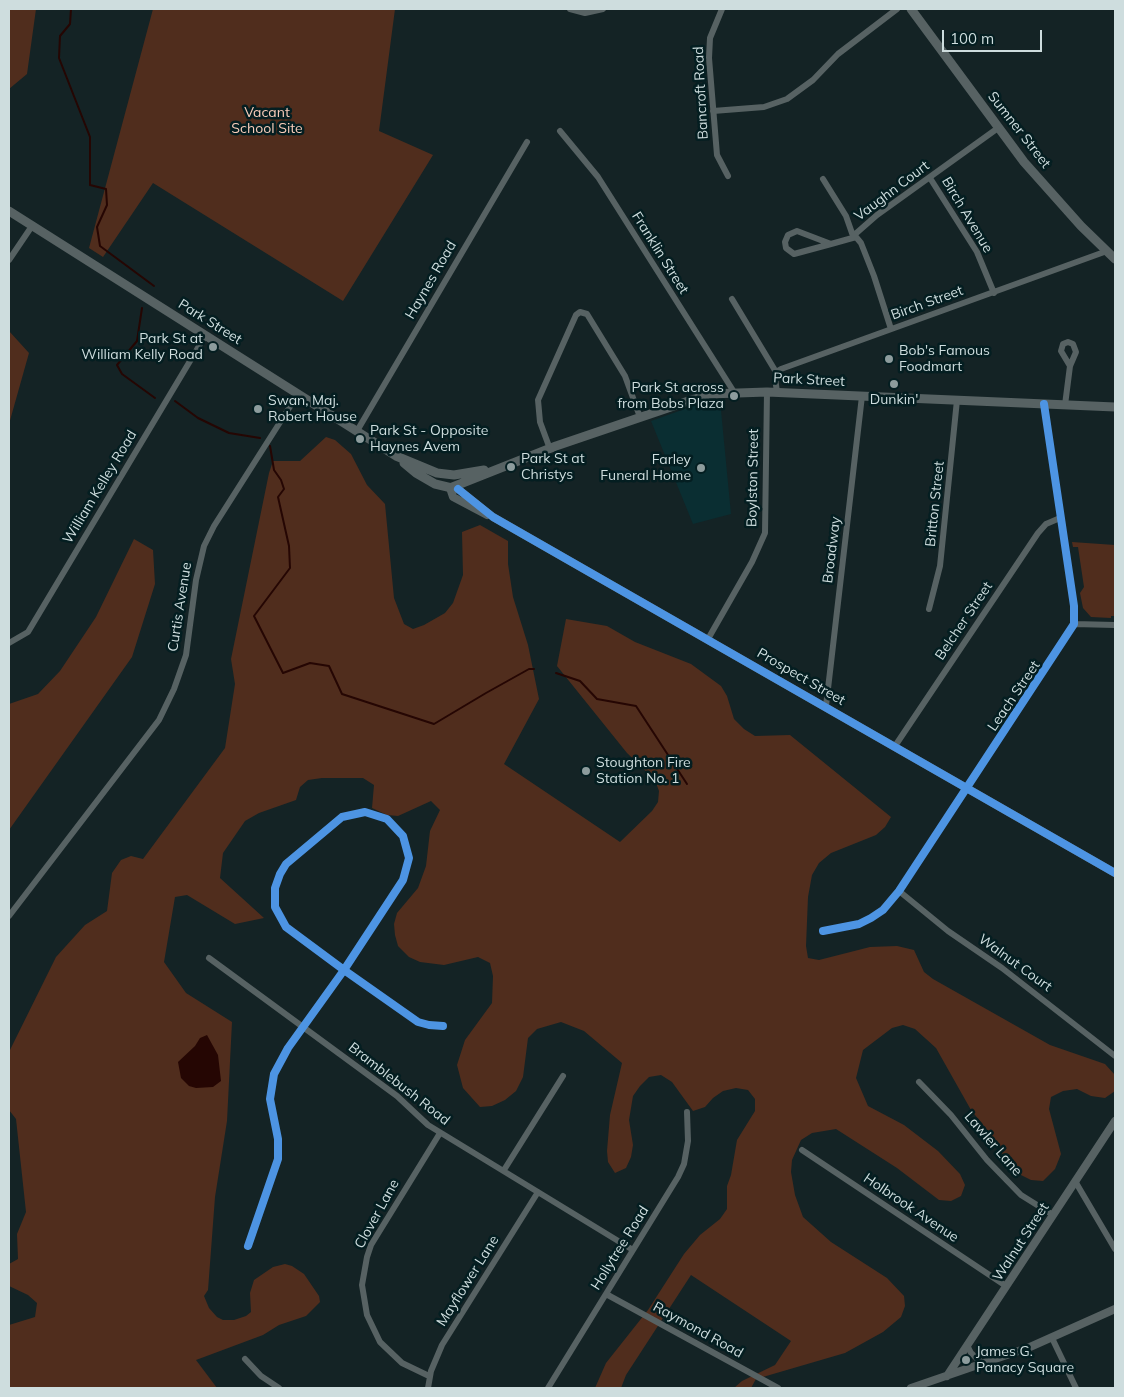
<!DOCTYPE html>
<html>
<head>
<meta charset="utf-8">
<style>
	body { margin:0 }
	#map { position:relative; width:1124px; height:1397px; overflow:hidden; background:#142325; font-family:Mulish,sans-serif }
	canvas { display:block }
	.frame { position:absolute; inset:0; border:10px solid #ceddde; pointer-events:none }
	.scale { position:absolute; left:942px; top:30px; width:100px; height:22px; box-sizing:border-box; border:2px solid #ceddde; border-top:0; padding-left:6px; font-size:15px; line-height:18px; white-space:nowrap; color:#ceddde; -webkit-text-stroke:4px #041e21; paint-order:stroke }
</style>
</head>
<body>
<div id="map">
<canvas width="1124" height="1397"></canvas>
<div class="frame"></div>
<div class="scale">100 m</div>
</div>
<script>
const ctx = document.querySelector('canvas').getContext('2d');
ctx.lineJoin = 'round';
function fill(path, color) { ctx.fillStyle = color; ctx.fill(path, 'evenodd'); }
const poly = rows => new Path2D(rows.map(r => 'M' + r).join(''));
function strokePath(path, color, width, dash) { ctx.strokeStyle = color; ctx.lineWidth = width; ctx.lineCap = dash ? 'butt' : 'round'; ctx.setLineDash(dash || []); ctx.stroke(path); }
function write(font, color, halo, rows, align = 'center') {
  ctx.font = font + ' Mulish,sans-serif'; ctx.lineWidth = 5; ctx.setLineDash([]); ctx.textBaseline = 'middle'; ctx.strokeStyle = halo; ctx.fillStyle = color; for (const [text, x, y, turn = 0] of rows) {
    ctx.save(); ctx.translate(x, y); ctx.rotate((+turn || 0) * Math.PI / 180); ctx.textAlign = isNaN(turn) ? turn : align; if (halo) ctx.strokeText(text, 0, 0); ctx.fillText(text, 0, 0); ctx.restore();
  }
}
const built = poly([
	[720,400,731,514,693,524,651,421,696,405]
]);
const green = poly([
	[9,9,36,9,27,74,9,89],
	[153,9,395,9,379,131,433,155,343,301,153,183,103,257,89,248],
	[9,331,29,353,9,424],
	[326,437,335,440,351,454,367,485,385,504,394,598,404,624,413,629,424,625,445,613,453,603,463,575,462,532,480,525,508,541,508,564,513,597,528,645,539,699,504,764,620,842,652,811,658,802,659,791,655,780,627,753,557,666,566,619,607,626,635,642,691,664,721,686,727,696,734,719,744,729,755,736,790,735,891,817,885,827,876,835,831,853,819,863,812,875,808,897,806,946,808,958,819,960,870,947,897,946,914,950,924,972,933,979,1050,1045,1105,1064,1115,1075,1115,1091,1105,1098,1091,1096,1077,1089,1063,1091,1051,1097,1049,1109,1061,1154,1055,1169,1043,1181,1031,1180,1019,1174,1008,1163,988,1131,971,1110,936,1048,915,1029,903,1025,892,1028,863,1050,856,1078,868,1106,904,1125,938,1151,960,1174,965,1185,961,1196,951,1201,939,1200,897,1168,836,1129,812,1133,801,1140,792,1160,791,1172,795,1195,803,1217,831,1242,887,1278,904,1296,905,1306,901,1317,883,1332,845,1353,756,1379,751,1388,734,1388,742,1381,775,1365,791,1341,691,1275,626,1375,621,1388,595,1388,606,1363,648,1310,684,1254,700,1235,720,1219,727,1209,727,1186,731,1175,737,1140,755,1111,755,1099,748,1090,736,1088,723,1091,713,1098,705,1107,693,1111,672,1082,661,1075,649,1077,640,1086,633,1096,629,1120,633,1145,631,1157,626,1168,615,1173,608,1162,607,1151,610,1115,622,1063,584,1031,561,1022,537,1029,528,1038,523,1077,516,1091,505,1100,492,1106,480,1107,463,1088,457,1065,465,1040,492,1003,493,976,490,963,478,957,444,965,420,962,409,957,398,946,395,935,394,924,397,913,418,888,426,866,430,831,440,810,431,801,398,816,387,815,372,808,374,785,363,778,322,778,308,780,300,787,296,800,259,813,245,821,223,853,220,878,264,918,235,924,187,895,175,897,164,962,186,993,232,1022,227,1121,215,1197,208,1290,204,1296,209,1308,217,1317,223,1320,234,1320,246,1316,251,1312,250,1293,254,1280,273,1267,285,1264,292,1266,304,1274,319,1296,320,1302,306,1316,279,1325,263,1335,196,1360,217,1388,9,1388,9,1325,35,1317,37,1303,28,1295,9,1286,9,1264,18,1259,17,1234,26,1212,16,1119,9,1110,9,1052,56,957,85,925,107,911,112,873,121,860,131,856,143,859,225,748,235,684,231,659,269,473,273,461,300,461],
	[134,539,153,550,155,584,132,657,9,830,9,704,38,694,60,671,96,617],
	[1072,542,1115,545,1115,616,1111,616,1111,618,1091,617,1083,608,1080,593,1084,587,1078,547,1073,547]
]);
const water = poly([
	[207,1035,218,1055,221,1081,213,1087,196,1088,189,1086,181,1078,178,1062,195,1046,200,1038]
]);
const stream = poly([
	[71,9,70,24,60,36,59,58,90,137,90,185,106,189,107,205,97,227,100,246,154,286],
	[142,308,137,341,117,365,122,374,155,398],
	[175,401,198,418,229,433,260,438],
	[270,446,274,470,281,480,284,489,278,497,289,546,290,568,254,616,283,673,310,663,329,666,342,694,434,724,486,693,529,669,534,669],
	[556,673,580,681,597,699,636,706,687,784]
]);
const minor = poly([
	[570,9,585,13,603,9],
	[722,9,710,38,709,58,717,155,728,176],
	[713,111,764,107,787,99,813,80,838,54,897,9],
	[560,131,598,177,734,392],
	[930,178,977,252,994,293],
	[823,179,846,216,853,236,877,215,998,128],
	[831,244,794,254,786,248,785,242,788,235,797,231,831,244,856,237,861,243,874,276,891,329],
	[9,260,32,226],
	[732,299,776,372],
	[777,392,775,378,776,372,781,369,1107,251],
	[1065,405,1070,366,1076,352,1073,344,1068,342,1063,344,1061,351,1070,366],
	[357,431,527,142],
	[550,449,540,422,538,400,576,315,580,312,587,314,625,376,640,417],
	[929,609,940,566,957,400],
	[1074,624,1115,625],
	[708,639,752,562,765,533,767,392],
	[9,643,28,632,205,336],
	[826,706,862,396],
	[895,746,1038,533,1046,524,1060,518],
	[899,891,948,931,1002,968,1115,1056],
	[9,916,159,720,174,689,186,655,196,580,204,546,214,526,298,394],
	[823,931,859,924,871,918,883,910,899,891,1074,624,1074,606,1044,404],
	[209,958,397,1096,428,1125,633,1250],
	[919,1082,951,1115,987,1160,1021,1195,1053,1215],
	[802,1150,1006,1286],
	[504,1170,563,1076],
	[1075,1181,1115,1249],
	[248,1246,278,1159,278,1139,270,1099,274,1074,288,1048,344,970,286,927,275,907,275,888,280,874,286,864,342,817,365,812,387,819,403,836,409,858,403,880,344,970,418,1022,429,1025,443,1026],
	[606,1294,778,1388],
	[1052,1338,1076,1388],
	[967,1345,971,1353,983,1364],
	[245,1359,261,1376,279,1388],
	[429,1376,402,1363,380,1342,367,1315,362,1285,367,1257,371,1245,440,1133],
	[428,1388,431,1371,442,1345,538,1192],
	[548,1388,678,1177,684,1164,688,1141,687,1112]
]);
const tertiary = poly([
	[450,488,453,497,487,515],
	[458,489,493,517,1115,873],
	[947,1376,1115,1121],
	[911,1388,1030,1347,1115,1309]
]);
const secondary = poly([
	[911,9,1024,162,1081,226,1115,259],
	[9,211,396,456,437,473,454,475,484,470],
	[404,463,416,473,435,484,456,489],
	[450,488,556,446,709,394,767,392,1115,407]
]);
const cycleway = poly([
	[458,489,493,517,1115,873],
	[823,931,859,924,871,918,883,910,899,891,1074,624,1074,606,1044,404],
	[248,1246,278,1159,278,1139,270,1099,274,1074,288,1048,344,970,286,927,275,907,275,888,280,874,286,864,342,817,365,812,387,819,403,836,409,858,403,880,344,970,418,1022,429,1025,443,1026]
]);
const markers = [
	[213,347,5,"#8d9c9d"],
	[889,359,5,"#8d9c9d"],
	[894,384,5,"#8d9c9d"],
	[734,396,5,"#8d9c9d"],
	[258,409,5,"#8d9c9d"],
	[360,439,5,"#8d9c9d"],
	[511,467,5,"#8d9c9d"],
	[701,468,5,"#8d9c9d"],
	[586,771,5,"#8d9c9d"],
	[966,1360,5,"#8d9c9d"]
];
const streetNames = [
	["Bancroft Road",701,93,-93],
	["Sumner Street",1019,130,52],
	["Vaughn Court",892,191,-37],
	["Birch Avenue",967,215,59],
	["Franklin Street",660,253,58],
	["Haynes Road",431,280,-60],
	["Birch Street",927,303,-20],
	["Park Street",210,322,32],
	["Park Street",809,380,3],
	["Boylston Street",753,478,-89],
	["William Kelley Road",100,487,-59],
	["Britton Street",935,504,-84],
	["Broadway",832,550,-83],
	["Curtis Avenue",180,607,-81],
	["Belcher Street",964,621,-56],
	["Prospect Street",801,677,30],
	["Leach Street",1014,696,-56],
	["Walnut Court",1015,963,36],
	["Bramblebush Road",399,1084,38],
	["Lawler Lane",993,1144,49],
	["Holbrook Avenue",911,1208,34],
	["Clover Lane",377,1214,-61],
	["Walnut Street",1021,1242,-57],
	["Hollytree Road",620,1248,-58],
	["Mayflower Lane",468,1281,-58],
	["Raymond Road",698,1330,29]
];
const parkNames = [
	["Vacant",267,113],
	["School Site",267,129]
];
const poiNames = [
	["Park St at",203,339,"right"],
	["William Kelly Road",203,355,"right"],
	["Bob's Famous",899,351],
	["Foodmart",899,367],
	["Park St across",724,388,"right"],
	["from Bobs Plaza",724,404,"right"],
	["Dunkin'",894,400,"center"],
	["Swan, Maj.",268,401],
	["Robert House",268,417],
	["Park St - Opposite",370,431],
	["Haynes Avem",370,447],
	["Park St at",521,459],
	["Christys",521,475],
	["Farley",691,460,"right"],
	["Funeral Home",691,476,"right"],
	["Stoughton Fire",596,763],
	["Station No. 1",596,779],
	["James G.",976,1352],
	["Panacy Square",976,1368]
];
fill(built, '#0a2e32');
fill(green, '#502d1d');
fill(water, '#250603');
strokePath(stream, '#250603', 2);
strokePath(minor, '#576263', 6);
strokePath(tertiary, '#576263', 8);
strokePath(secondary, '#576263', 9);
strokePath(cycleway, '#4d94e3', 8);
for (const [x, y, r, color] of markers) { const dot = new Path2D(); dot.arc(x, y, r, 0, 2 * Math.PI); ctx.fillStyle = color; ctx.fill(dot); strokePath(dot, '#041e21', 2); }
write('14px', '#ceddde', '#041e21', streetNames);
write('14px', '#facdba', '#041e21', parkNames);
write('14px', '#ceddde', '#041e21', poiNames, 'left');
</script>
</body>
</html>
